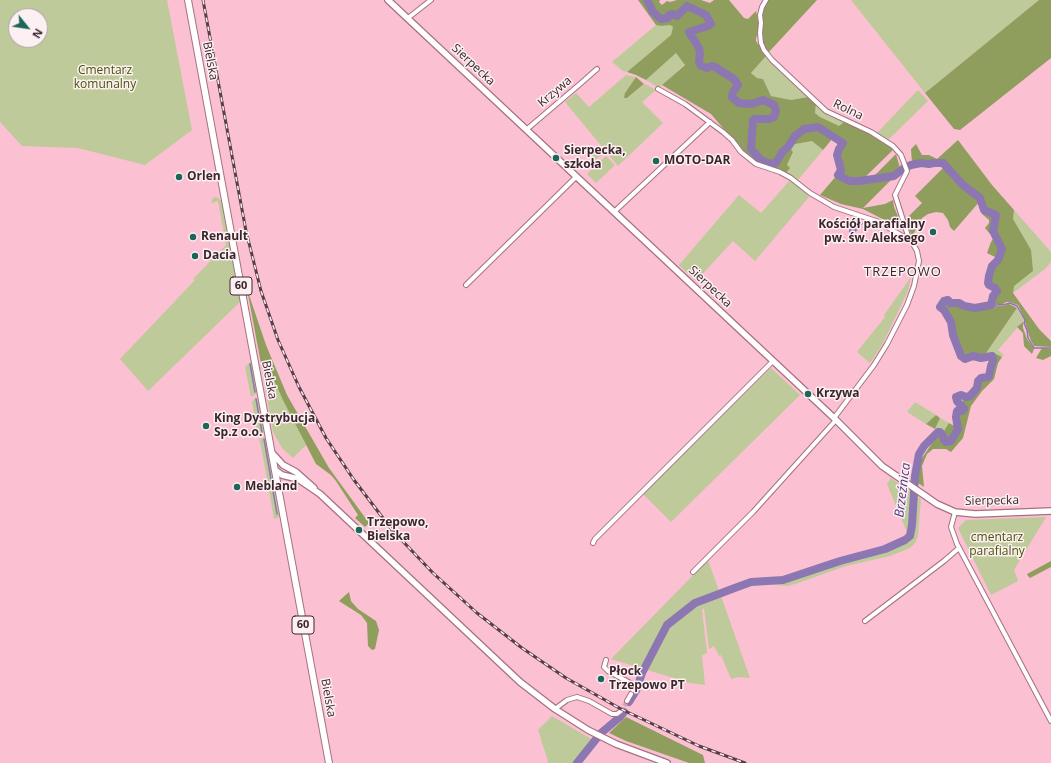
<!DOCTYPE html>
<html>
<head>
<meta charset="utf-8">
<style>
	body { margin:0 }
	#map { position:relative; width:1051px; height:763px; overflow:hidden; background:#fbc0d1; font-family:"Open Sans",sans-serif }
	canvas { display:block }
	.north { position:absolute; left:8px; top:8px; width:40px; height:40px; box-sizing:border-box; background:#fcf0f3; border:1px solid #af9fa4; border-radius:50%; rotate:120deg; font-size:11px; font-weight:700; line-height:16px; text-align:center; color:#3c262d }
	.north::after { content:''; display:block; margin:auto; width:14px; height:18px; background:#1e6559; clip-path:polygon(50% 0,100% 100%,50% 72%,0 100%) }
</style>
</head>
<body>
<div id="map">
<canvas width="1051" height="763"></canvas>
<div class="north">N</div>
</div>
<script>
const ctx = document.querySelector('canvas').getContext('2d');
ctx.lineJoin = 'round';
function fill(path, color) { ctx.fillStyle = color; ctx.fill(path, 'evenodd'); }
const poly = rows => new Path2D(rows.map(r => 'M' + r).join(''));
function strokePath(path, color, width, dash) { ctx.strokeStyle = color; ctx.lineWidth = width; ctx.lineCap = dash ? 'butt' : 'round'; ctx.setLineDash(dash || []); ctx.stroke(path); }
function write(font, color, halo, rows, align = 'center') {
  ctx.font = font + ' "Open Sans",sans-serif'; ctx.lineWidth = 3; ctx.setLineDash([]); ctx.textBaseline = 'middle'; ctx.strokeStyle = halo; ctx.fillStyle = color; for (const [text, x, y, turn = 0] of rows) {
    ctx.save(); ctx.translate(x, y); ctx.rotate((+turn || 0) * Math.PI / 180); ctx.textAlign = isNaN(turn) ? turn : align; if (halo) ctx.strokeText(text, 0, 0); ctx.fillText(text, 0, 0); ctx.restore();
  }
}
const green = poly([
	[0,0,167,0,192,130,145,165,78,148,22,146,0,122],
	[16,16,40,16,40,40,16,40],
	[851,0,1039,0,925,93],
	[656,25,661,26,670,25,673,27,671,35,627,72,623,71,612,62],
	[676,53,685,64,659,88,646,80],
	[766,56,787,77,808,97,791,100,771,96,763,79,757,78,751,73],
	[626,75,636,77,625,93,627,98,645,84,656,90,642,102,663,123,618,166,565,102,576,93,589,107],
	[918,90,928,101,887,141,876,134],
	[816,104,829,116,844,122,839,127,820,117,815,113],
	[812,141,823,150,798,180,786,173,789,168,787,166,793,152,789,147,790,145],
	[597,145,604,153,595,160,589,152],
	[606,156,615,165,596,183,587,174],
	[791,179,803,188,809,197,755,261,733,241,696,281,679,265,739,195,761,213],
	[215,197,218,198,222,202,241,301,148,391,120,359,195,280,193,279,226,245,218,201,211,203,213,198],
	[1014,210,1051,252,1051,262,1045,269,1013,293,1013,219],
	[911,277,908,291,882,345,870,363,857,352,885,317,884,315],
	[1017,308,1024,320,998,350,1004,355,1002,357,996,354,993,357,992,354,984,356],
	[251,361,258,392,251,397,245,367],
	[267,364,306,445,293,458,282,448,273,432,262,369],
	[771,368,800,395,671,522,643,494],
	[255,398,258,398,265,431,262,434,258,435,252,402],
	[915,402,936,415,926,424,907,412],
	[940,418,949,423,942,434,941,431,935,429],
	[263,438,266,440,280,517,274,519,261,446,259,439],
	[891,478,921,499,918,536,915,543,910,548,890,556,846,566,795,584,787,586,767,584,751,586,721,596,750,678,738,677,731,679,721,655,719,656,714,646,709,649,704,608,702,610,707,653,702,655,705,685,690,683,611,659,708,560,719,591,746,582,783,577,830,561,880,548,896,542,903,538,907,532,887,484],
	[1046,517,1014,570,1018,581,991,595,958,528,966,520],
	[552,716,593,740,575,763,547,763,548,761,538,730]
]);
const forest = poly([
	[638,0,646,0,648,1,652,12,661,20,668,19,670,16,677,17,682,13,685,7,688,6,707,17,710,22,710,24,687,32,687,33,699,52,698,62,703,68,707,69,714,67,733,79,737,85,733,91,732,98,738,104,752,105,763,101,766,101,773,106,775,111,774,116,772,117,754,118,752,120,750,150,759,160,768,164,776,165,781,155,789,147,793,152,787,165,790,168,786,173,758,163,745,154,711,114,662,85,685,65,676,53,646,80,636,75,627,72,671,35,673,27,670,25,661,26,656,25],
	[649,0,660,0,659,2,662,5,667,1,670,2,677,0,701,0,710,3,714,0,729,0,744,18,748,19,756,11,760,30,756,38,756,41,766,56,751,73,757,78,763,79,771,96,791,100,808,97,816,104,815,113,820,117,839,126,844,122,874,136,886,143,893,150,863,179,849,180,840,175,842,169,838,155,839,150,844,143,840,141,835,135,825,131,818,126,811,126,803,128,794,135,774,162,767,162,763,160,752,148,753,121,768,121,775,117,777,111,775,104,766,100,762,99,752,103,740,102,733,96,739,85,733,78,715,65,704,67,701,65,700,62,701,53,700,48,689,33,711,25,712,23,707,15,695,7,687,4,677,14,672,13,668,15,667,17,661,19,655,11],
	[769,0,817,0,768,53,764,47,762,37,761,14,765,4],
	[1039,0,1051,0,1051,58,960,130,954,129,925,93],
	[636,77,644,84,627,98,624,98,625,93],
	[814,128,818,128,833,138,823,150,812,141,790,145,796,137,803,131],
	[958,140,992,185,1014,210,1013,219,1031,250,1033,271,1014,286,1013,293,1039,329,1051,341,1051,347,1034,346,1031,341,1028,332,1025,322,1025,320,1018,305,1010,302,1006,302,1003,304,997,304,995,306,993,304,993,298,999,292,996,287,989,285,990,276,993,266,1000,262,999,261,1004,249,993,230,998,216,997,212,985,209,982,199,959,179,947,166,945,162,938,161,931,163,922,162,912,164,911,149,916,144,922,155,929,155,937,159],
	[896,154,900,168,897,172,895,175,873,177],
	[944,167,949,170,950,174,961,187,977,197,980,201,954,231,950,227,948,220,943,213,936,212,928,214,922,218,914,233,913,238,905,220,922,203,915,196],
	[837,175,849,182,861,182,893,178,863,208,885,204,893,200,894,207,904,230,863,209,841,204,820,195],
	[984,210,995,216,995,221,991,231,992,234,990,234,985,228,989,223,989,220,982,214],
	[994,237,1001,249,997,258,987,253,991,242],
	[247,289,266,345,287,395,329,468,369,523,365,527,355,518,358,515,336,481,331,475,316,464,283,400,267,365,262,369],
	[945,301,948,301,951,304,959,304,963,308,976,309,985,307,995,308,999,305,1003,306,1009,304,1017,308,984,356,973,355,966,358,963,356,954,335,951,321,942,307,942,305],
	[1023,322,1023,328,1027,339,1034,349,1032,354,1024,346,1023,333,1017,327],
	[1042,348,1051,349,1051,356,1043,360,1036,358],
	[996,354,1002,357,998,363,994,379,982,391,971,406,963,438,951,452,946,449,933,449,927,454,922,466,924,487,918,483,917,481,920,461,939,433,946,442,951,442,959,428,957,417,959,411,962,412,965,410,961,404,965,397,970,397,977,389,979,381,982,379,989,377,992,365,994,361,993,357],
	[936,415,940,418,935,429,926,424],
	[949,423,956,427,957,429,951,440,947,441,942,434],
	[1051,561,1051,567,1030,578,1028,576,1027,574],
	[349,592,351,601,358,609,376,621,379,630,375,649,372,650,368,646,367,623,361,615,339,601],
	[626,717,703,755,705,763,689,763,626,741,609,733]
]);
const water = poly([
	[856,219,863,223,854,234,849,232,849,228,853,221]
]);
const stream = poly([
	[991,305,995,307,998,304,1003,305,1010,303,1017,306,1025,320,1024,323,1027,330,1028,338,1032,345,1034,348,1051,348],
	[250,364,255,392],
	[256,399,262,432],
	[264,439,277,514]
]);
const river = poly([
	[636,691,642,673,667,625,695,603,732,589,751,582,783,580,840,561,885,549,905,540,910,536,912,525,915,476,919,454,924,446,938,432,940,432,944,438,944,440,946,442,951,441,958,429,956,417,957,411,960,409,962,411,964,409,957,401,956,397,961,395,966,397,970,396,977,388,978,381,981,378,988,377,989,376,991,366,993,361,992,356,981,358,973,356,965,359,961,356,953,335,951,322,944,310,940,307,944,301,948,300,950,303,959,303,964,306,975,308,991,305,993,296,997,291,995,288,989,285,988,283,989,276,992,266,998,260,1002,249,993,231,996,215,984,210,980,198,963,185,943,163,934,163,929,164,921,163,911,165,904,168,894,176,859,181,849,181,838,175,841,170,837,155,839,149,843,143,818,127,804,129,795,136,788,147,783,151,775,164,767,163,760,159,751,149,753,120,754,119,769,119,774,117,776,111,774,105,763,100,752,104,739,103,732,97,733,92,738,85,734,79,715,67,712,66,707,68,701,66,699,62,700,53,699,48,689,32,708,26,711,24,706,15,687,6,677,16,672,14,669,15,668,18,661,19,653,12,647,0],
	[629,702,634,694],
	[577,763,601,733,620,717,624,712]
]);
const streetTunnel = poly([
	[621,711,627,701]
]);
const street = poly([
	[766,0,762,7,760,15,761,23,760,33,761,43,764,50,772,60,826,111,871,132,893,146,901,155,907,171,895,195,909,239],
	[408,18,431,0],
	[658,89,685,104,723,132,732,140,741,152,756,164,780,172,791,178,810,193,834,207,879,222,912,242,917,251,919,261,914,286,907,305,887,344,874,365,834,418],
	[526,130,580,84,597,69],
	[614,212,710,122],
	[466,285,576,177],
	[955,512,951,527,957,544,1051,721],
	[593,543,595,539,773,361],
	[693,572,753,512,836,420],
	[865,621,944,561,959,548],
	[606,660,604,667,608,671,632,684,633,690],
	[627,701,631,694],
	[555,709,567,700,577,697,589,701,612,714,617,714,621,711]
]);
const secondary = poly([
	[388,0,834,418,882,466,937,504,955,512,975,514,1051,511],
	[272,453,283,465,296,472,314,488],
	[275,470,282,475,298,479,320,494,520,682,555,709,588,730,616,744,667,763]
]);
const primary = poly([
	[188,0,329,763]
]);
const rail = poly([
	[203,0,246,231,261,291,278,340,299,387,326,438,354,480,392,530,433,573,477,613,522,648,566,678,621,709,699,746,745,763]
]);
const markers = [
	[556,158,4,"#1e6559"],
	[656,161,4,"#1e6559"],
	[179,177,4,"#1e6559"],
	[933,232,4,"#1e6559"],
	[193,237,4,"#1e6559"],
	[195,256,4,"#1e6559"],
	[808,394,4,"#1e6559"],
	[206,426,4,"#1e6559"],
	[237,487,4,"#1e6559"],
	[359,530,4,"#1e6559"],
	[601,679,4,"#1e6559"]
];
const shields = [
	[241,286,22],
	[303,625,22]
];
const shieldNames = [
	["60",241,286],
	["60",303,625]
];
const streetNames = [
	["Bielska",210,61,79],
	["Sierpecka",473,65,43],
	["Krzywa",555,92,-40],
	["Rolna",848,110,26],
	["Sierpecka",710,287,43],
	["Bielska",269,380,79],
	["Sierpecka",992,501,-1],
	["Bielska",328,698,80]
];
const parkNames = [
	["Cmentarz",105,71],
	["komunalny",105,85],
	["cmentarz",997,538],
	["parafialny",997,552]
];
const poiNames = [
	["Sierpecka,",564,151],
	["szkoła",564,165],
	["MOTO-DAR",664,161],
	["Orlen",187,177],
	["Kościół parafialny",925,225,"right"],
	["pw. św. Aleksego",925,239,"right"],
	["Renault",201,237],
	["Dacia",203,256],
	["Krzywa",816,394],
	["King Dystrybucja",214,419],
	["Sp.z o.o.",214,433],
	["Mebland",245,487],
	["Trzepowo,",367,523],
	["Bielska",367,537],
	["Płock",609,672],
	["Trzepowo PT",609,686]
];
const neighbourhoodNames = [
	["TRZEPOWO",903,272]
];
const waterNames = [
	["Brzeźnica",903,490,-83]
];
fill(green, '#beca99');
fill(forest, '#8f9e5c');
fill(water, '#8c77b3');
strokePath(stream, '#8c77b3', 1.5);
strokePath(river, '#8c77b3', 8);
strokePath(streetTunnel, '#d5a1b0', 4, [4, 2]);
strokePath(street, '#a67182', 6);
strokePath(secondary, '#a67182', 8);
strokePath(primary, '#a67182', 8);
strokePath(street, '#fff', 4);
strokePath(secondary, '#fff', 5.5);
strokePath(primary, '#fff', 6);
strokePath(rail, '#5a3e47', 3);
strokePath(rail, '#fcf0f3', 1.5, [4.5]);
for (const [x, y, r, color] of markers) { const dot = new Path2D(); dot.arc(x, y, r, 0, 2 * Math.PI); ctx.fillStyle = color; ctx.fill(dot); strokePath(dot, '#fcf0f3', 1.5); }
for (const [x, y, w] of shields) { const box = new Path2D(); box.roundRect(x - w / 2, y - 9, w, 18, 3); ctx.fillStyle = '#fcf0f3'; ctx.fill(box); strokePath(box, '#3c262d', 1); }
write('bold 11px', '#3c262d', null, shieldNames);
write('12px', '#3c262d', '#fcf0f3', streetNames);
write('12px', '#475302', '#fcf0f3', parkNames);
write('bold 12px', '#3c262d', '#fcf0f3', poiNames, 'left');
ctx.letterSpacing = '1px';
write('13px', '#3c262d', '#fcf0f3', neighbourhoodNames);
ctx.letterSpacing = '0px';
write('italic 13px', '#53357f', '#fcf0f3', waterNames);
</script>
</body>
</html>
